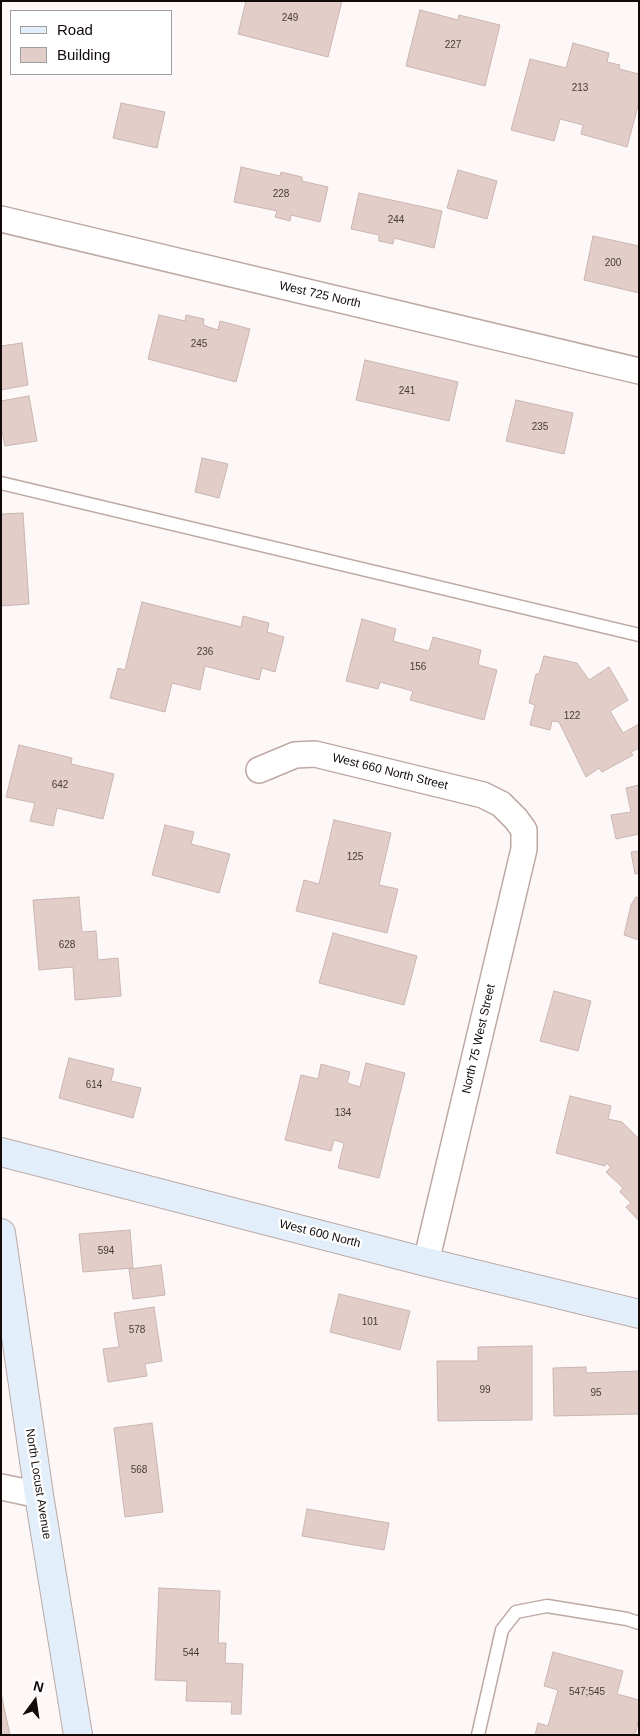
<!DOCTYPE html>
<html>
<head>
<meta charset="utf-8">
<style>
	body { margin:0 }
	#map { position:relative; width:640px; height:1736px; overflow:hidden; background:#fdf8f7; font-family:Arial,sans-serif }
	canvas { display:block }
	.frame { position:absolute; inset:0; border:2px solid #110a09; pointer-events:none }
	.legend { position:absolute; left:10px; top:10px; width:162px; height:65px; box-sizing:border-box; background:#fff; border:1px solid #a09d9d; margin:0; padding:6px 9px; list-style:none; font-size:15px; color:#110a09 }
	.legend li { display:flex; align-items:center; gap:10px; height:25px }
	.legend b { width:25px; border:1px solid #a09d9d }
	.north { position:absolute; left:10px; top:1676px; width:50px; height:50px; -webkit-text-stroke:4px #fff; paint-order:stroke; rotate:14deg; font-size:14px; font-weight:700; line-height:20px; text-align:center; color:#110a09 }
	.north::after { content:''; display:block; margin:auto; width:18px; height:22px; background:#110a09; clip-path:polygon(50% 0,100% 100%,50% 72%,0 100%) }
</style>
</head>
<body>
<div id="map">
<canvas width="640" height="1736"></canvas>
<div class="frame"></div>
<ul class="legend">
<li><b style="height:6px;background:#e2effa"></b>Road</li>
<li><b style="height:14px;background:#e3cdc8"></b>Building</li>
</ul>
<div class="north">N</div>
</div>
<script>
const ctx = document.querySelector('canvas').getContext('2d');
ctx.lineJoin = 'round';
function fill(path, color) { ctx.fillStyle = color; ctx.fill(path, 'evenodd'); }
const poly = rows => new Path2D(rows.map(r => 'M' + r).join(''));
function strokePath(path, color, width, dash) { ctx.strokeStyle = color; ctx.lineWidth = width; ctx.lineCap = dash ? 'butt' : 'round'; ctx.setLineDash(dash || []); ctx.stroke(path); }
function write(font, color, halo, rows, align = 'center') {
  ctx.font = font + ' Arial,sans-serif'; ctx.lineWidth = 4.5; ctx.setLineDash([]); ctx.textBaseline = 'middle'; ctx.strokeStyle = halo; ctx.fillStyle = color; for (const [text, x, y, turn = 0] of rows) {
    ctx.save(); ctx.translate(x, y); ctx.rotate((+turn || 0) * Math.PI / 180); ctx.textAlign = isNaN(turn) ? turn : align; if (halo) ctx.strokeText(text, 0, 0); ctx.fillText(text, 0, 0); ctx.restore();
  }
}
const building = poly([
	[246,1,342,1,328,57,238,34,246,1],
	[420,10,458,20,459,15,500,25,485,86,406,66,420,10],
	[573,43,609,53,607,62,620,65,619,69,639,74,639,102,627,147,581,134,583,125,560,119,554,141,511,130,530,59,566,68,573,43],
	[121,103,165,112,157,148,113,138,121,103],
	[241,167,280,176,281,172,302,177,302,181,328,187,320,222,291,215,290,221,275,217,277,211,234,202,241,167],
	[458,170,497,181,487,219,447,208,458,170],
	[359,193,442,211,434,248,394,238,393,244,379,241,379,235,351,229,359,193],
	[593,236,639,246,639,293,584,280,593,236],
	[159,315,185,321,186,315,204,319,203,325,218,330,220,321,250,329,236,382,148,359,159,315],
	[22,343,28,385,1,390,1,346,22,343],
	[365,360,458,382,449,421,356,400,365,360],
	[29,396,37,441,5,446,1,427,1,401,29,396],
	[516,400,573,413,564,454,506,441,516,400],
	[202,458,228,464,219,498,195,492,202,458],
	[23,513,29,604,1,606,1,514,23,513],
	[142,602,241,627,243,616,269,623,267,632,284,637,275,672,262,668,259,680,205,666,200,690,172,683,165,712,110,698,118,668,125,670,142,602],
	[362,619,396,629,393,641,429,651,433,637,481,650,478,665,497,670,484,720,410,700,413,691,380,682,378,689,346,681,362,619],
	[544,656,577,663,589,680,609,667,628,700,610,711,623,733,639,724,639,748,631,752,633,755,602,772,599,768,586,777,559,722,552,721,550,730,530,725,535,705,529,703,536,674,539,674,544,656],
	[19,745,72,758,71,764,114,774,103,819,57,808,53,826,30,821,35,803,6,797,19,745],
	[639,785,639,834,616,839,611,815,631,812,626,788,639,785],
	[334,820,391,833,379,885,398,889,387,933,296,911,304,880,319,884,334,820],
	[165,825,194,832,191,844,230,854,219,893,152,875,165,825],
	[639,851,639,873,635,874,631,852,639,851],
	[79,897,82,932,96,931,98,960,118,958,121,996,75,1000,73,967,39,970,33,900,79,897],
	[636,897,639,898,639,940,624,935,631,905,636,897],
	[333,933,417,956,404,1005,319,983,333,933],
	[554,991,591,1001,578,1051,540,1041,554,991],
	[69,1058,114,1069,111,1081,141,1088,133,1118,59,1098,69,1058],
	[366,1063,405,1073,379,1178,338,1168,344,1143,334,1140,331,1151,285,1140,301,1075,318,1079,321,1064,350,1072,347,1083,360,1087,366,1063],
	[570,1096,611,1106,608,1119,622,1122,639,1139,639,1221,626,1207,631,1203,620,1192,623,1188,606,1172,611,1167,606,1163,605,1166,556,1153,570,1096],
	[130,1230,133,1268,83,1272,79,1234,130,1230],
	[161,1265,165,1295,133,1299,129,1269,161,1265],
	[339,1294,410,1311,400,1350,330,1332,339,1294],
	[154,1307,162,1361,145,1364,147,1376,108,1382,103,1349,119,1347,114,1313,154,1307],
	[532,1346,532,1420,438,1421,437,1361,478,1361,478,1347,532,1346],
	[586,1367,586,1373,639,1371,639,1414,554,1416,553,1368,586,1367],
	[152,1423,163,1512,125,1517,114,1428,152,1423],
	[307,1509,389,1523,384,1550,302,1536,307,1509],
	[159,1588,220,1591,218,1643,226,1643,225,1663,243,1664,241,1714,231,1714,232,1702,186,1701,187,1681,155,1680,159,1588],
	[553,1652,623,1671,617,1694,639,1700,639,1719,635,1735,535,1735,538,1723,548,1726,558,1690,544,1686,553,1652],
	[1,1693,10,1735,1,1735,1,1693]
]);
const lane = poly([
	[1,483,639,635],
	[478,1735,502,1630,516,1612,547,1606,627,1619,639,1623]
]);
const street = poly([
	[1,219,639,371],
	[259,770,295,755,315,754,483,795,501,804,516,819,524,830,524,849,426,1262],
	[1,1487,39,1495]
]);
const secondary = poly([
	[1,1152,426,1262,639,1314],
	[1,1233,39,1495,78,1735]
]);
const numberNames = [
	["249",290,18],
	["227",453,45],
	["213",580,88],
	["228",281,194],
	["244",396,220],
	["200",613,263],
	["245",199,344],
	["241",407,391],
	["235",540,427],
	["236",205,652],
	["156",418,667],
	["122",572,716],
	["642",60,785],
	["125",355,857],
	["628",67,945],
	["614",94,1085],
	["134",343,1113],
	["594",106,1251],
	["101",370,1322],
	["578",137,1330],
	["99",485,1390],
	["95",596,1393],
	["568",139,1470],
	["544",191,1653],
	["547;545",587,1692]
];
const streetNames = [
	["West 725 North",320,295,13],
	["West 660 North Street",390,772,14],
	["North 75 West Street",479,1039,-77],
	["West 600 North",320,1234,14],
	["North Locust Avenue",38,1484,81]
];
fill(building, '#e3cdc8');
strokePath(building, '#cab5b0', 1);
strokePath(lane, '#bea8a4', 15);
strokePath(street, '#bea8a4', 28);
strokePath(secondary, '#bea8a4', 30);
strokePath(lane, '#fff', 12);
strokePath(street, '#fff', 25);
strokePath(secondary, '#e2effa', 28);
write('10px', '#463b39', null, numberNames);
write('12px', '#110a09', '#fff', streetNames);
</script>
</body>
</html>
